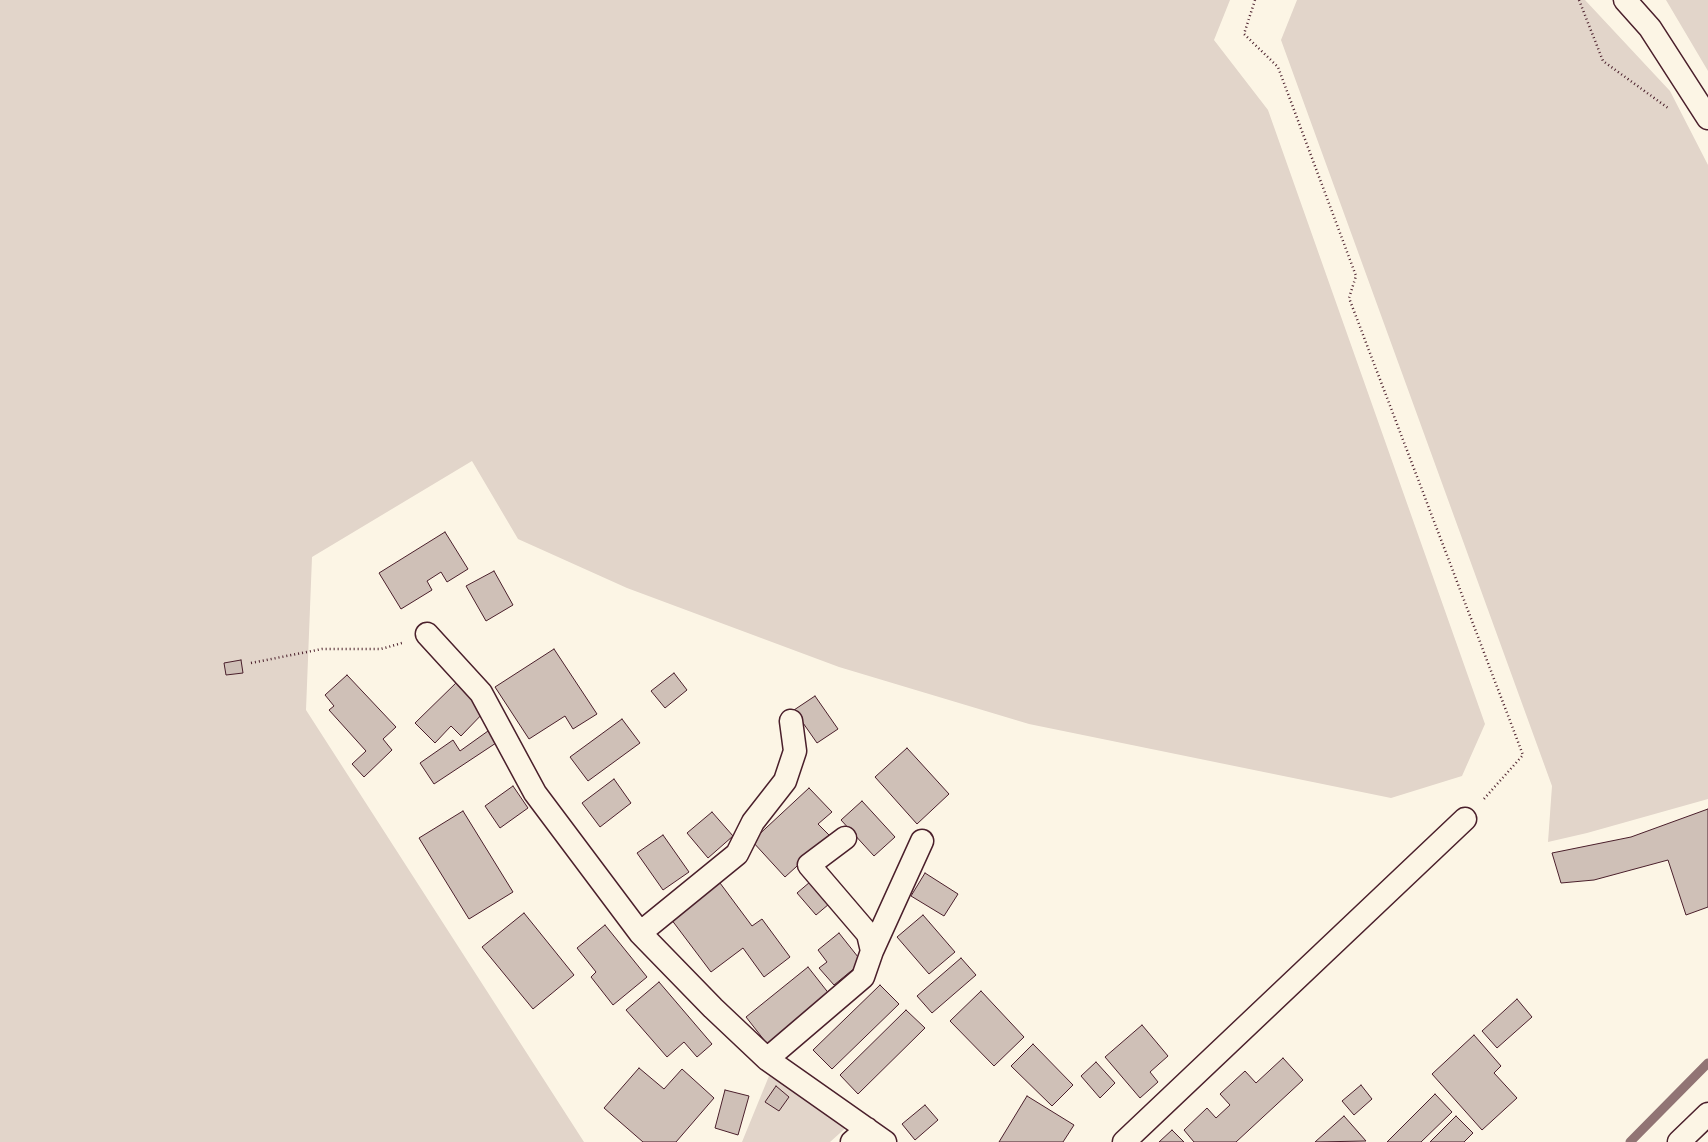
<!DOCTYPE html>
<html>
<head>
<meta charset="utf-8">
<style>
	body { margin:0 }
	canvas { display:block; background:#fcf5e5 }
</style>
</head>
<body>
<canvas width="1708" height="1142"></canvas>
<script>
const ctx = document.querySelector('canvas').getContext('2d');
ctx.lineJoin = 'round';
function fill(path, color) { ctx.fillStyle = color; ctx.fill(path, 'evenodd'); }
const poly = rows => new Path2D(rows.map(r => 'M' + r).join(''));
function strokePath(path, color, width, dash) { ctx.strokeStyle = color; ctx.lineWidth = width; ctx.lineCap = dash ? 'butt' : 'round'; ctx.setLineDash(dash || []); ctx.stroke(path); }
const green = poly([
	[0,0,1230,0,1214,40,1268,110,1485,724,1462,776,1391,798,1029,724,839,667,627,588,518,539,472,461,312,557,306,710,584,1142,0,1142],
	[1297,0,1585,0,1670,91,1708,165,1708,799,1587,833,1548,842,1552,786,1281,40],
	[1666,0,1708,0,1708,71],
	[769,1076,849,1125,830,1142,742,1142]
]);
const stream = poly([
	[1630,1142,1708,1063]
]);
const building = poly([
	[445,532,468,569,447,582,441,572,427,581,432,590,401,609,379,573,445,532],
	[494,571,513,605,486,621,466,586,494,571],
	[554,649,597,714,573,729,565,716,529,739,495,687,554,649],
	[241,660,243,673,226,675,224,663,241,660],
	[674,673,687,690,665,708,651,691,674,673],
	[347,675,396,727,383,739,392,750,364,777,352,764,366,751,329,710,334,706,325,695,347,675],
	[458,681,487,709,461,736,451,726,435,743,415,723,458,681],
	[815,696,838,729,817,743,794,710,815,696],
	[622,719,640,743,588,781,570,757,622,719],
	[488,731,496,743,434,784,420,763,453,740,460,751,488,731],
	[907,748,949,794,917,824,875,777,907,748],
	[614,779,631,803,600,827,582,803,614,779],
	[513,786,528,808,500,828,485,806,513,786],
	[809,788,832,812,818,824,830,836,785,877,752,841,809,788],
	[862,801,895,837,874,856,841,820,862,801],
	[1708,809,1708,907,1686,915,1668,860,1594,880,1561,883,1552,853,1631,837,1708,809],
	[463,811,513,892,469,919,419,838,463,811],
	[712,812,733,836,708,858,687,833,712,812],
	[663,835,689,872,663,890,637,853,663,835],
	[925,873,958,894,944,916,911,896,925,873],
	[810,882,829,904,816,915,797,893,810,882],
	[720,883,752,926,762,919,790,957,764,977,743,948,711,972,671,919,720,883],
	[524,913,574,975,533,1009,482,947,524,913],
	[923,915,955,952,929,974,897,937,923,915],
	[605,925,647,977,613,1005,591,977,596,972,577,948,605,925],
	[839,933,862,962,834,985,819,968,827,962,818,950,839,933],
	[961,958,976,975,932,1013,917,996,961,958],
	[808,967,830,995,768,1045,746,1017,808,967],
	[659,982,712,1044,697,1057,684,1042,667,1057,626,1010,659,982],
	[880,985,899,1004,832,1069,813,1050,880,985],
	[981,991,1024,1037,994,1066,950,1021,981,991],
	[1517,999,1532,1017,1497,1048,1482,1031,1517,999],
	[906,1010,925,1028,858,1094,840,1075,906,1010],
	[1142,1025,1168,1056,1150,1072,1158,1082,1140,1098,1105,1057,1142,1025],
	[1474,1035,1501,1066,1494,1073,1517,1098,1482,1130,1432,1074,1474,1035],
	[1033,1044,1073,1085,1052,1106,1011,1066,1033,1044],
	[1283,1058,1303,1080,1236,1142,1194,1142,1184,1130,1207,1108,1216,1118,1230,1105,1220,1094,1245,1071,1256,1083,1283,1058],
	[1096,1062,1115,1083,1100,1098,1081,1076,1096,1062],
	[639,1068,664,1089,682,1069,714,1098,676,1142,643,1142,604,1108,639,1068],
	[1361,1085,1372,1099,1354,1115,1342,1101,1361,1085],
	[776,1086,789,1097,779,1111,765,1102,776,1086],
	[725,1090,749,1096,738,1135,715,1128,725,1090],
	[1435,1094,1452,1112,1421,1142,1387,1142,1435,1094],
	[1027,1096,1074,1125,1063,1142,999,1142,1027,1096],
	[925,1105,938,1120,915,1140,902,1124,925,1105],
	[1344,1116,1366,1141,1315,1142,1344,1116],
	[1456,1116,1473,1133,1464,1142,1430,1142,1456,1116],
	[1172,1130,1184,1142,1159,1142,1172,1130]
]);
const path = poly([
	[1255,0,1244,34,1278,67,1356,276,1349,298,1523,755,1483,800],
	[1579,0,1603,61,1668,108],
	[251,663,322,649,381,649,402,643]
]);
const minor = poly([
	[1625,0,1650,28,1708,118],
	[427,634,481,693,535,793,640,933,713,1008,767,1059,885,1142],
	[640,933,737,854,753,822,785,781,795,751,791,721],
	[872,951,922,841],
	[767,1059,863,977,872,951,868,934,809,865,845,838],
	[852,1142,867,1129],
	[1124,1142,1465,819],
	[1679,1142,1708,1114]
]);
fill(green, '#e2d5ca');
strokePath(stream, '#917474', 9);
fill(building, '#cfc0b7');
strokePath(building, '#4a1f2b', 1);
strokePath(minor, '#4a1f2b', 25);
strokePath(path, '#4a1f2b', 2.5, [1, 3]);
strokePath(minor, '#fcf5e5', 22);
</script>
</body>
</html>
